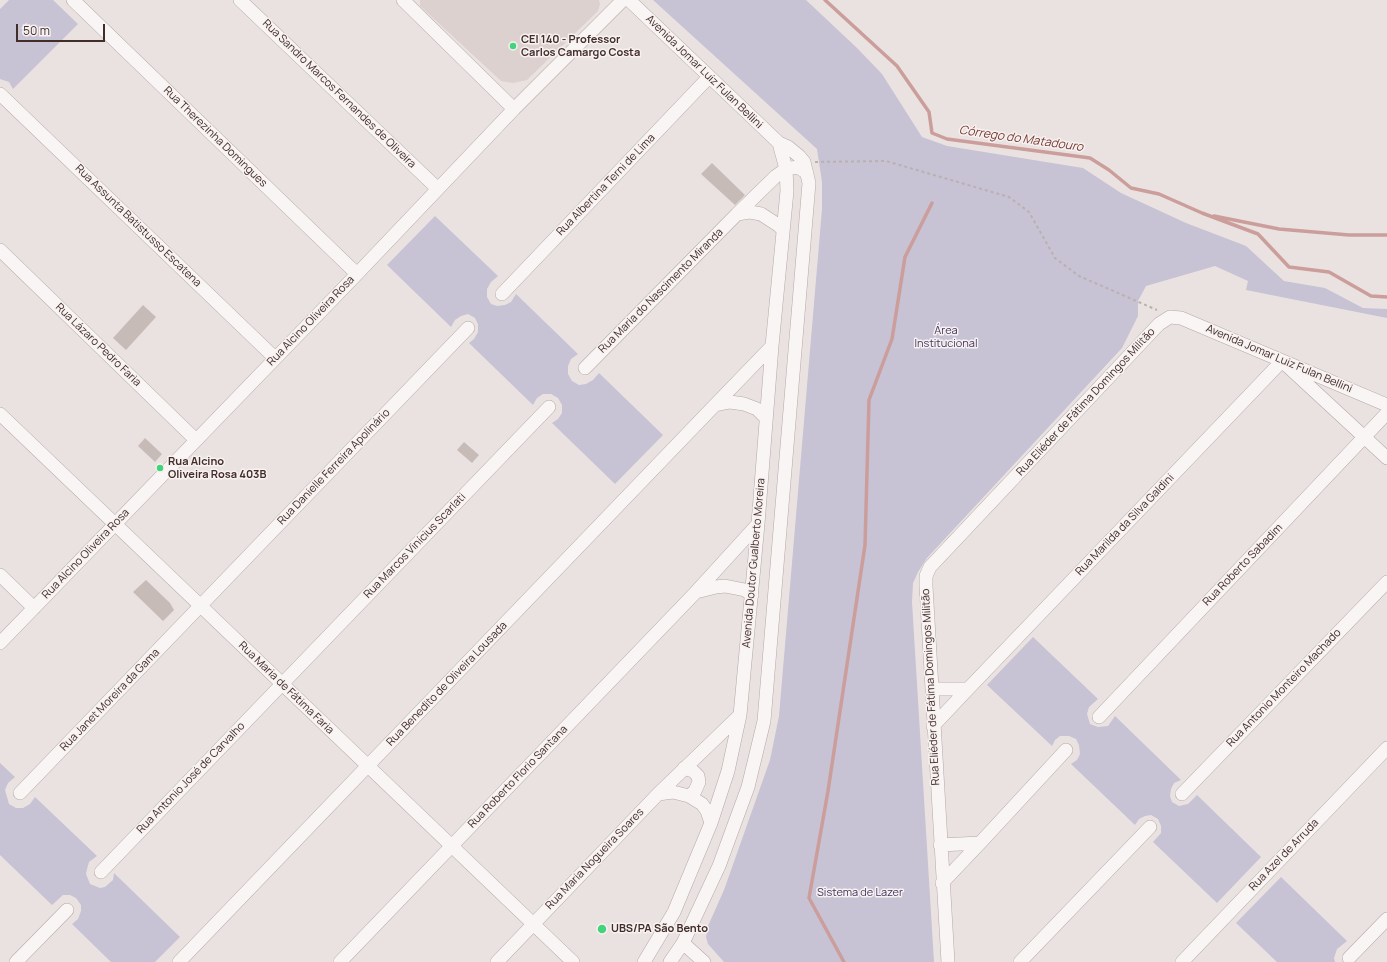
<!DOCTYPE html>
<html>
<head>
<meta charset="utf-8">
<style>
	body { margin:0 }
	#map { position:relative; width:1387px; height:962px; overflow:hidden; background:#eae2e1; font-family:Manrope,sans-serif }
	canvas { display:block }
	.scale { position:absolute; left:16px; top:24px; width:89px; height:18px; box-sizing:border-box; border:2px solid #422d29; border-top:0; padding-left:5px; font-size:12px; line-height:14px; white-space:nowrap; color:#422d29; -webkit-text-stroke:3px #f7f2f1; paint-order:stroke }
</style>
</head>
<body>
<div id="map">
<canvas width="1387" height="962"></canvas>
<div class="scale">50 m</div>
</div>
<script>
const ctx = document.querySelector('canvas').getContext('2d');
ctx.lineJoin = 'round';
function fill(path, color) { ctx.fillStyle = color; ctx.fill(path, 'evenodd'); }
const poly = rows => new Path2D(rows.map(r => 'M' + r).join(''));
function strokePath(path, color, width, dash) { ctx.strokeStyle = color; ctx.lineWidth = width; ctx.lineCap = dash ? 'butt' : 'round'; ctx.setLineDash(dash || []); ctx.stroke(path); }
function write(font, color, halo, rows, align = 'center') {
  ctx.font = font + ' Manrope,sans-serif'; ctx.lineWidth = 3; ctx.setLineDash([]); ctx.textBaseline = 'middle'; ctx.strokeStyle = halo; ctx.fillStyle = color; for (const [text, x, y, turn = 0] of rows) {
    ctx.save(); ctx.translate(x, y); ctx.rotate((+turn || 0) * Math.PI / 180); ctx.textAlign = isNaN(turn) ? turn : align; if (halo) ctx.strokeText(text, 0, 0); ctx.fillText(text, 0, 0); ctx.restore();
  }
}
const built = poly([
	[420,0,599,0,600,4,598,11,527,80,513,83,501,81,420,6]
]);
const green = poly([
	[9,0,53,0,78,24,13,89,9,82,0,79,0,9],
	[653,0,806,0,857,48,882,74,922,137,947,146,1083,168,1121,193,1186,223,1246,246,1284,281,1325,288,1363,308,1387,309,1387,318,1246,290,1248,281,1215,266,1146,286,1138,301,1138,316,1122,348,927,558,918,572,913,583,912,602,934,962,724,962,708,944,706,937,708,926,724,890,770,760,779,716,822,209,822,182,817,149],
	[435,216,498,276,491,282,487,289,487,297,491,304,497,306,505,305,511,302,516,294,578,354,571,359,568,366,568,374,572,381,579,385,586,384,593,380,599,373,663,435,615,484,552,423,558,419,562,413,562,405,558,398,551,394,543,394,537,398,533,405,469,343,474,339,478,332,478,324,475,318,468,314,461,316,455,320,451,327,387,265],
	[1033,637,1098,699,1089,707,1087,714,1090,724,1098,727,1108,726,1115,716,1181,780,1174,783,1171,789,1170,796,1172,802,1179,806,1188,804,1197,795,1261,857,1217,903,1153,842,1161,833,1161,826,1158,819,1151,815,1145,816,1139,819,1135,825,1071,764,1077,760,1080,754,1079,745,1076,739,1069,736,1060,736,1055,740,1052,746,987,685],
	[0,763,15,777,8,783,5,790,9,804,16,808,23,808,30,804,35,797,97,856,89,862,87,869,86,874,90,884,100,888,105,887,113,880,114,873,180,937,155,962,111,962,72,924,78,919,81,911,81,905,76,898,70,895,63,895,52,905,0,855],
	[1281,877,1347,941,1337,949,1334,958,1335,962,1277,962,1236,923]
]);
const stream = poly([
	[825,0,897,66,929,112,932,133,947,139,1090,158,1109,170,1131,188,1159,194,1202,213,1258,234,1289,267,1329,272,1371,296,1387,297],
	[1214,216,1279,229,1349,235,1387,235],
	[844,962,809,898,828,791,865,545,869,400,892,339,905,257,932,203]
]);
const building = poly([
	[712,163,745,195,735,205,701,174],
	[143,305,156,317,126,350,113,338],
	[145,438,162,454,155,462,138,446],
	[464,442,479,455,472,463,457,450],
	[146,580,170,603,174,610,163,621,133,592]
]);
const path = poly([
	[815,162,886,161,1009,197,1029,212,1055,258,1079,276,1157,310]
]);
const minor = poly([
	[73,0,357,274],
	[240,0,438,189],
	[403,0,514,109],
	[629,0,779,143,788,147,799,156,804,162,809,183,764,721,748,787,719,866,683,943,670,962],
	[0,94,275,358],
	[783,230,778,225,761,214,750,212,737,214,776,176,786,169,798,167,807,173],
	[0,250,196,440],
	[502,294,709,77],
	[585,368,737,214],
	[0,414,573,962],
	[766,418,757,409,744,404,730,402,715,405,772,346],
	[0,575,34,608],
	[752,595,745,590,725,586,716,587,696,592,758,524],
	[0,643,357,274,514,109,623,0],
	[932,689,968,689,933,726],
	[968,689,1282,361,1387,458],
	[1099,717,1387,413],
	[684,768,693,771,698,776,699,782,695,791,689,796],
	[20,793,468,328],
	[658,794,673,792,689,796,702,804,707,811,711,823],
	[1182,794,1387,582],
	[980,843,1066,750],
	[940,845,980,843,942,883],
	[101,872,549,407],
	[683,943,704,962],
	[1349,958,1387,919],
	[16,962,67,910],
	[179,962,715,405],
	[340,962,696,592],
	[497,962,658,794,740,715],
	[644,962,674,912,711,823,728,771,740,715,758,524,772,346,787,191,786,169,779,143],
	[948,962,926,586,926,576,930,567,1159,324,1170,317,1181,318,1387,405],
	[1020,962,1150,827],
	[1182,962,1387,748]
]);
const markers = [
	[513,46,4,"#42d37c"],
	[160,468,4,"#42d37c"],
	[602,929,5,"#42d37c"]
];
const poiNames = [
	["CEI 140 - Professor",521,40],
	["Carlos Camargo Costa",521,53],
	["Rua Alcino",168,462],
	["Oliveira Rosa 403B",168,475],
	["UBS/PA São Bento",611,929]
];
const streetNames = [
	["Avenida Jomar Luiz Fulan Bellini",704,72,44],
	["Rua Sandro Marcos Fernandes de Oliveira",339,94,44],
	["Rua Therezinha Domingues",215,137,44],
	["Rua Albertina Terni de Lima",606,185,-46],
	["Rua Assunta Batistusso Escatena",138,226,44],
	["Rua Maria do Nascimento Miranda",661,291,-45],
	["Rua Alcino Oliveira Rosa",311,321,-46],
	["Rua Lázaro Pedro Faria",98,345,44],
	["Avenida Jomar Luiz Fulan Bellini",1279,359,23],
	["Rua Eliéder de Fátima Domingos Militão",1086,402,-47],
	["Rua Danielle Ferreira Apolinário",334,467,-46],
	["Rua Marilda da Silva Galdini",1125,525,-46],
	["Rua Marcos Vinícius Scarlati",415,546,-46],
	["Rua Alcino Oliveira Rosa",86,554,-46],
	["Avenida Doutor Gualberto Moreira",754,563,-85],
	["Rua Roberto Sabadim",1243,565,-46],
	["Rua Benedito de Oliveira Lousada",447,684,-46],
	["Rua Eliéder de Fátima Domingos Militão",931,687,-93],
	["Rua Maria de Fátima Faria",286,688,44],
	["Rua Antonio Monteiro Machado",1284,688,-46],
	["Rua Janet Moreira da Gama",110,700,-46],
	["Rua Roberto Florio Santana",518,777,-46],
	["Rua Antonio José de Carvalho",191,778,-46],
	["Rua Azel de Arruda",1284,855,-46],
	["Rua Maria Nogueira Soares",595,859,-46]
];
const parkNames = [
	["Área",946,331],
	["Institucional",946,344],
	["Sistema de Lazer",860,893]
];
const waterNames = [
	["Córrego do Matadouro",1021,139,8]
];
fill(built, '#dcd1cf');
fill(green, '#c7c2d4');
strokePath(stream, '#cb9e9b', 3.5);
fill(building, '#c7bbb8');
strokePath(minor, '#b4a8a6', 14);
strokePath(path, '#bab1af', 2, [3, 3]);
strokePath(minor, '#f8f5f4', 13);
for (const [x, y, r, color] of markers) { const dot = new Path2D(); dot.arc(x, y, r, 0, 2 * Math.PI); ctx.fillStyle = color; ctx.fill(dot); strokePath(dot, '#f7f2f1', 1.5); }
write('bold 11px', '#422d29', '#f7f2f1', poiNames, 'left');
write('11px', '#422d29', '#f7f2f1', streetNames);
write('11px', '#44355f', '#f7f2f1', parkNames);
write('italic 12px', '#783931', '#f7f2f1', waterNames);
</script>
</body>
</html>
